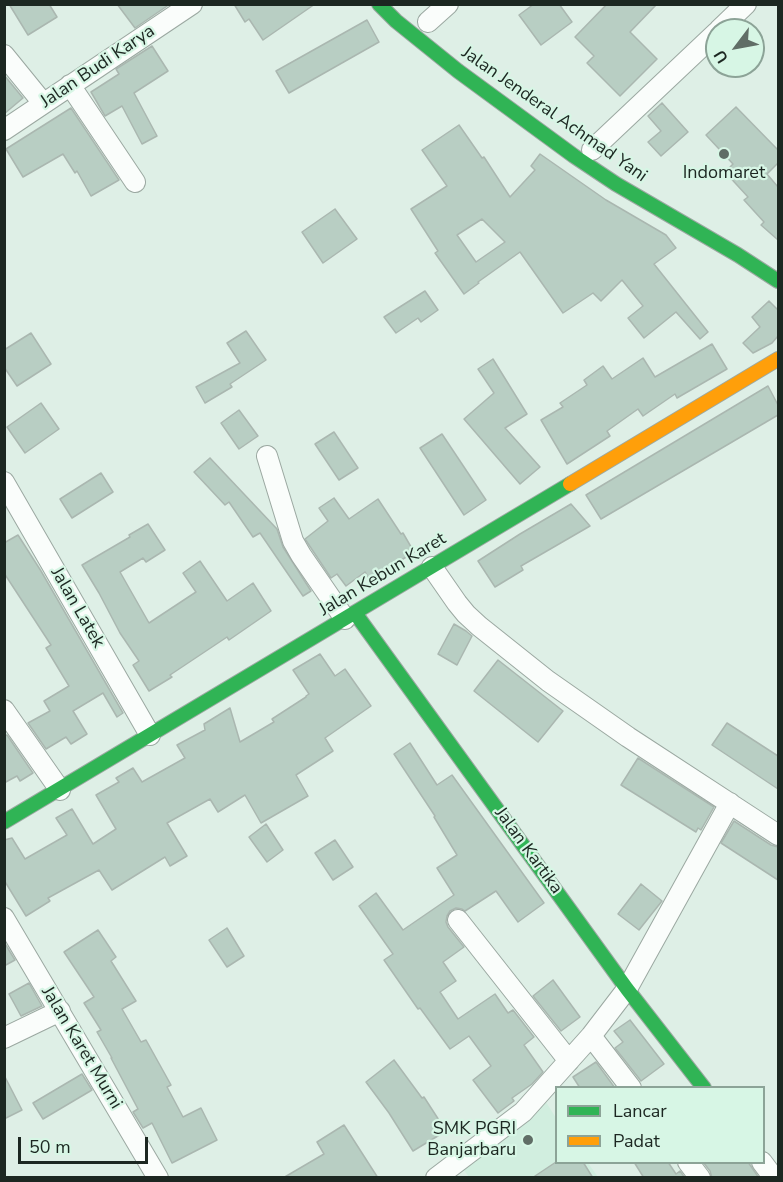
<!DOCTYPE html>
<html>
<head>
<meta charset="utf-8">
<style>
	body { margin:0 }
	#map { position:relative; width:783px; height:1182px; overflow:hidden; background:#deefe6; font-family:"Nunito Sans",sans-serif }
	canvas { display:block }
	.frame { position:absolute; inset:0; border:6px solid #1c2721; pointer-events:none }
	.legend { position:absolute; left:555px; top:1086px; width:210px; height:78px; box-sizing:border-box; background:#d7f6e5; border:2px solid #8ca397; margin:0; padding:8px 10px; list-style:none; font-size:18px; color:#1c2721 }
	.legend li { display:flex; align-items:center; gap:12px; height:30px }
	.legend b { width:30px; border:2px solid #8ca397 }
	.north { position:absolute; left:705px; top:18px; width:60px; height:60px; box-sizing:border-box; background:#d7f6e5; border:2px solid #8ca397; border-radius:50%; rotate:238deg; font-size:16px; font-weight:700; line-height:24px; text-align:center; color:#1c2721 }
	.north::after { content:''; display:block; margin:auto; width:21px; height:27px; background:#606d66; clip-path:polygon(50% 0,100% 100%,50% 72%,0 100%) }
	.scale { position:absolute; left:18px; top:1137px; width:130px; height:27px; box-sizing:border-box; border:3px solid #1c2721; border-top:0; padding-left:8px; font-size:18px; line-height:21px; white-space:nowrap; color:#1c2721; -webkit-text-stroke:4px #d7f6e5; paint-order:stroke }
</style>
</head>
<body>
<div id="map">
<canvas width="783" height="1182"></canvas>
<div class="frame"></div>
<ul class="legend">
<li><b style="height:8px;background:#30b455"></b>Lancar</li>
<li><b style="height:8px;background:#ff9f0a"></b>Padat</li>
</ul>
<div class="north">U</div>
<div class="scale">50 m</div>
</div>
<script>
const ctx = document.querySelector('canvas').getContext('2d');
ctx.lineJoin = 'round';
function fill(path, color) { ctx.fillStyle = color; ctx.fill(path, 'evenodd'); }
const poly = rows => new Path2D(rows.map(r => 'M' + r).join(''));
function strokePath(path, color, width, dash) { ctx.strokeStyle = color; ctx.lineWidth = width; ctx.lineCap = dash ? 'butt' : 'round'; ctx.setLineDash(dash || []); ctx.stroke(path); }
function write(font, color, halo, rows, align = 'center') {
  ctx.font = font + ' "Nunito Sans",sans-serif'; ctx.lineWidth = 4.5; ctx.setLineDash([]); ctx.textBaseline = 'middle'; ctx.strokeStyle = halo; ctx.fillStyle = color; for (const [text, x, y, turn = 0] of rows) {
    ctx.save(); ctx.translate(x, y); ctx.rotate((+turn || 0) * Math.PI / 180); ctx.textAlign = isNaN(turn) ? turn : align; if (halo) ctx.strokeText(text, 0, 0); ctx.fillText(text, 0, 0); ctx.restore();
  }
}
const built = poly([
	[546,1102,556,1118,556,1162,588,1163,598,1177,469,1177,463,1169]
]);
const building = poly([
	[9,4,49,4,57,17,28,35,9,4],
	[117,4,170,4,135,28,117,4],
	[234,4,315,4,263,40,249,19,245,22,234,4],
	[534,4,559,4,572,22,541,45,519,15,534,4],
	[607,4,657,4,630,32,657,59,620,96,587,63,594,56,575,37,607,4],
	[367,20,379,42,289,93,276,71,367,20],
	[152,46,168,71,134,93,157,136,142,144,122,106,105,116,91,92,119,74,116,69,152,46],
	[4,75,23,98,4,114,4,75],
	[662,103,688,132,661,156,648,142,661,131,648,116,662,103],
	[736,107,778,150,778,163,767,174,778,187,778,240,761,225,764,222,744,200,748,197,725,172,733,164,706,135,736,107],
	[71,108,119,180,91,196,77,171,75,173,63,154,23,177,6,149,71,108],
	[459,125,482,158,484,157,510,197,535,170,531,166,540,154,606,200,666,235,676,248,654,264,708,332,700,339,676,312,644,338,628,318,643,306,622,280,601,301,593,293,563,313,520,252,478,282,479,283,464,294,435,253,438,251,411,209,447,186,422,150,459,125],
	[482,219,505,242,476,262,457,235,482,219],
	[335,209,357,239,323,263,302,232,335,209],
	[425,291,438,310,421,322,418,318,396,333,384,317,425,291],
	[769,301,778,310,778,336,772,343,753,353,743,343,760,327,752,317,769,301],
	[246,331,266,360,230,384,232,387,205,403,196,387,240,363,227,343,246,331],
	[31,333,51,364,17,386,4,367,4,350,31,333],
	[712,344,727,369,677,398,675,394,643,416,638,409,607,431,610,436,567,464,541,420,563,407,560,403,587,385,584,380,603,366,612,379,643,358,655,377,712,344],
	[493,359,527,414,505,428,540,467,520,484,464,419,494,393,478,369,493,359],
	[768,386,778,405,778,415,601,519,586,495,768,386],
	[41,403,59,429,25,453,7,427,41,403],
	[239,410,258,436,239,449,221,423,239,410],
	[334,432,358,468,339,480,315,444,334,432],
	[442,434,486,500,464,515,420,448,442,434],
	[210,458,277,529,283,547,311,591,303,596,260,533,253,537,229,502,225,505,194,472,210,458],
	[101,473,113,492,72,518,60,499,101,473],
	[334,498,349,519,378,499,401,534,403,533,414,552,370,580,365,572,346,586,337,574,331,578,305,539,328,521,319,508,334,498],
	[571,504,590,526,521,566,523,570,495,587,478,561,520,534,571,504],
	[148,524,165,550,146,562,143,558,120,572,149,623,196,592,183,573,200,561,227,601,253,583,271,611,229,640,227,637,170,675,172,677,149,691,133,665,139,661,120,633,99,593,82,565,130,537,129,535,148,524],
	[18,535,41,571,123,713,117,717,103,693,73,711,87,734,71,744,66,737,46,749,28,723,50,711,44,701,69,686,46,648,51,645,4,573,4,543,18,535],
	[454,624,466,631,472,636,457,665,438,654,454,624],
	[320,654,335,676,345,669,371,706,325,738,333,751,296,775,308,796,261,823,245,795,218,812,210,799,167,823,187,856,170,866,165,857,112,890,99,870,48,898,50,901,26,916,4,880,4,840,12,838,25,859,67,835,56,818,72,809,93,844,116,829,96,795,119,782,116,778,133,768,142,782,185,758,177,745,205,730,204,724,230,708,240,742,274,722,272,719,306,697,306,696,309,694,293,670,320,654],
	[498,660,563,711,538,742,474,691,498,660],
	[727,723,778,756,778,789,712,745,727,723],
	[7,735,33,773,20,781,17,776,4,783,4,736,7,735],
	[410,743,437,785,452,775,544,903,518,922,496,891,465,911,462,909,456,908,450,911,447,916,446,922,448,927,464,947,443,962,456,981,440,992,458,1019,495,994,508,1013,513,1010,534,1037,524,1045,543,1072,532,1084,512,1098,514,1101,498,1113,473,1080,491,1066,469,1036,450,1049,420,1008,418,1009,384,960,393,954,359,906,376,893,403,930,454,895,437,868,457,855,434,817,435,816,394,754,410,743],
	[638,758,714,807,701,830,698,828,696,832,621,785,638,758],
	[734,821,771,845,778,847,778,880,721,843,734,821],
	[266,824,283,850,267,862,249,837,266,824],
	[335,840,353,867,333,880,315,853,335,840],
	[641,884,662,901,639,930,618,914,641,884],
	[227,928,244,956,227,967,209,940,227,928],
	[98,930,116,957,111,961,136,1001,122,1009,141,1042,146,1040,171,1085,167,1087,183,1117,201,1108,217,1140,172,1163,152,1123,143,1128,133,1112,138,1109,111,1058,112,1058,97,1032,101,1030,84,1003,94,997,64,952,98,930],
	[4,942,15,960,4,966,4,942],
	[553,980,580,1017,561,1031,533,996,553,980],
	[29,983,42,1006,21,1016,9,994,29,983],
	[630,1020,664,1064,641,1081,615,1048,623,1042,614,1031,630,1020],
	[394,1060,422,1098,424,1097,446,1131,413,1151,389,1113,366,1082,394,1060],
	[596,1062,615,1088,580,1088,573,1077,596,1062],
	[82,1074,92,1090,43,1119,33,1103,82,1074],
	[4,1075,22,1110,4,1119,4,1075],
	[344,1125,378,1178,283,1178,324,1154,317,1142,344,1125],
	[556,1162,583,1162,593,1178,532,1178,556,1162],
	[634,1162,668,1162,676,1174,680,1171,685,1178,644,1178,634,1162],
	[703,1162,748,1162,759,1178,712,1178,710,1171,703,1162]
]);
const street = poly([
	[428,22,448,4],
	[719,30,746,4],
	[4,55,43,103],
	[70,85,135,182],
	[4,130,192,4],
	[592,150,717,32],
	[267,456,293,541,301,555,345,619],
	[4,482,150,735],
	[432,567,457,603,466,614,479,626,548,681,628,737,778,835],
	[4,710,60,790],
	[4,918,158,1178],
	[458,920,569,1061],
	[591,1036,631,1088],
	[4,1038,60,1011],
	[688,1162,700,1178],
	[762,1162,774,1178],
	[436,1178,523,1112,591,1036,627,989,730,803]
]);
const fast = poly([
	[379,4,396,21,458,71,574,156,616,184,738,255,778,281],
	[355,613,627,989,704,1088],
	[4,822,570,484]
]);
const slow = poly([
	[570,484,778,359]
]);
const markers = [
	[724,154,6,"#606d66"],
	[528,1140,6,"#606d66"]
];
const streetNames = [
	["Jalan Budi Karya",98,67,-34],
	["Jalan Jenderal Achmad Yani",554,115,35],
	["Jalan Kebun Karet",383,575,-31],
	["Jalan Latek",77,608,60],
	["Jalan Kartika",528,851,54],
	["Jalan Karet Murni",81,1048,59]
];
const poiNames = [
	["Indomaret",724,174],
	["SMK PGRI",516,1130,"right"],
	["Banjarbaru",516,1151,"right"]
];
fill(built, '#d1eedf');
fill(building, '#b8cec3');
strokePath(building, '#aab7b0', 1.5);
strokePath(street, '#9ba8a1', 22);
strokePath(fast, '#9ba8a1', 16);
strokePath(slow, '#9ba8a1', 16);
strokePath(street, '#fafdfb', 20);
strokePath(fast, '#30b455', 14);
strokePath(slow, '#ff9f0a', 14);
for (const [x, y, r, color] of markers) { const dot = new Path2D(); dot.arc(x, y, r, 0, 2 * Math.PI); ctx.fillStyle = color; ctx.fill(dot); strokePath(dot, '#d7f6e5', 2); }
write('18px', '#1c2721', '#d7f6e5', streetNames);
write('18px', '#1c2721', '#d7f6e5', poiNames);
</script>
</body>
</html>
